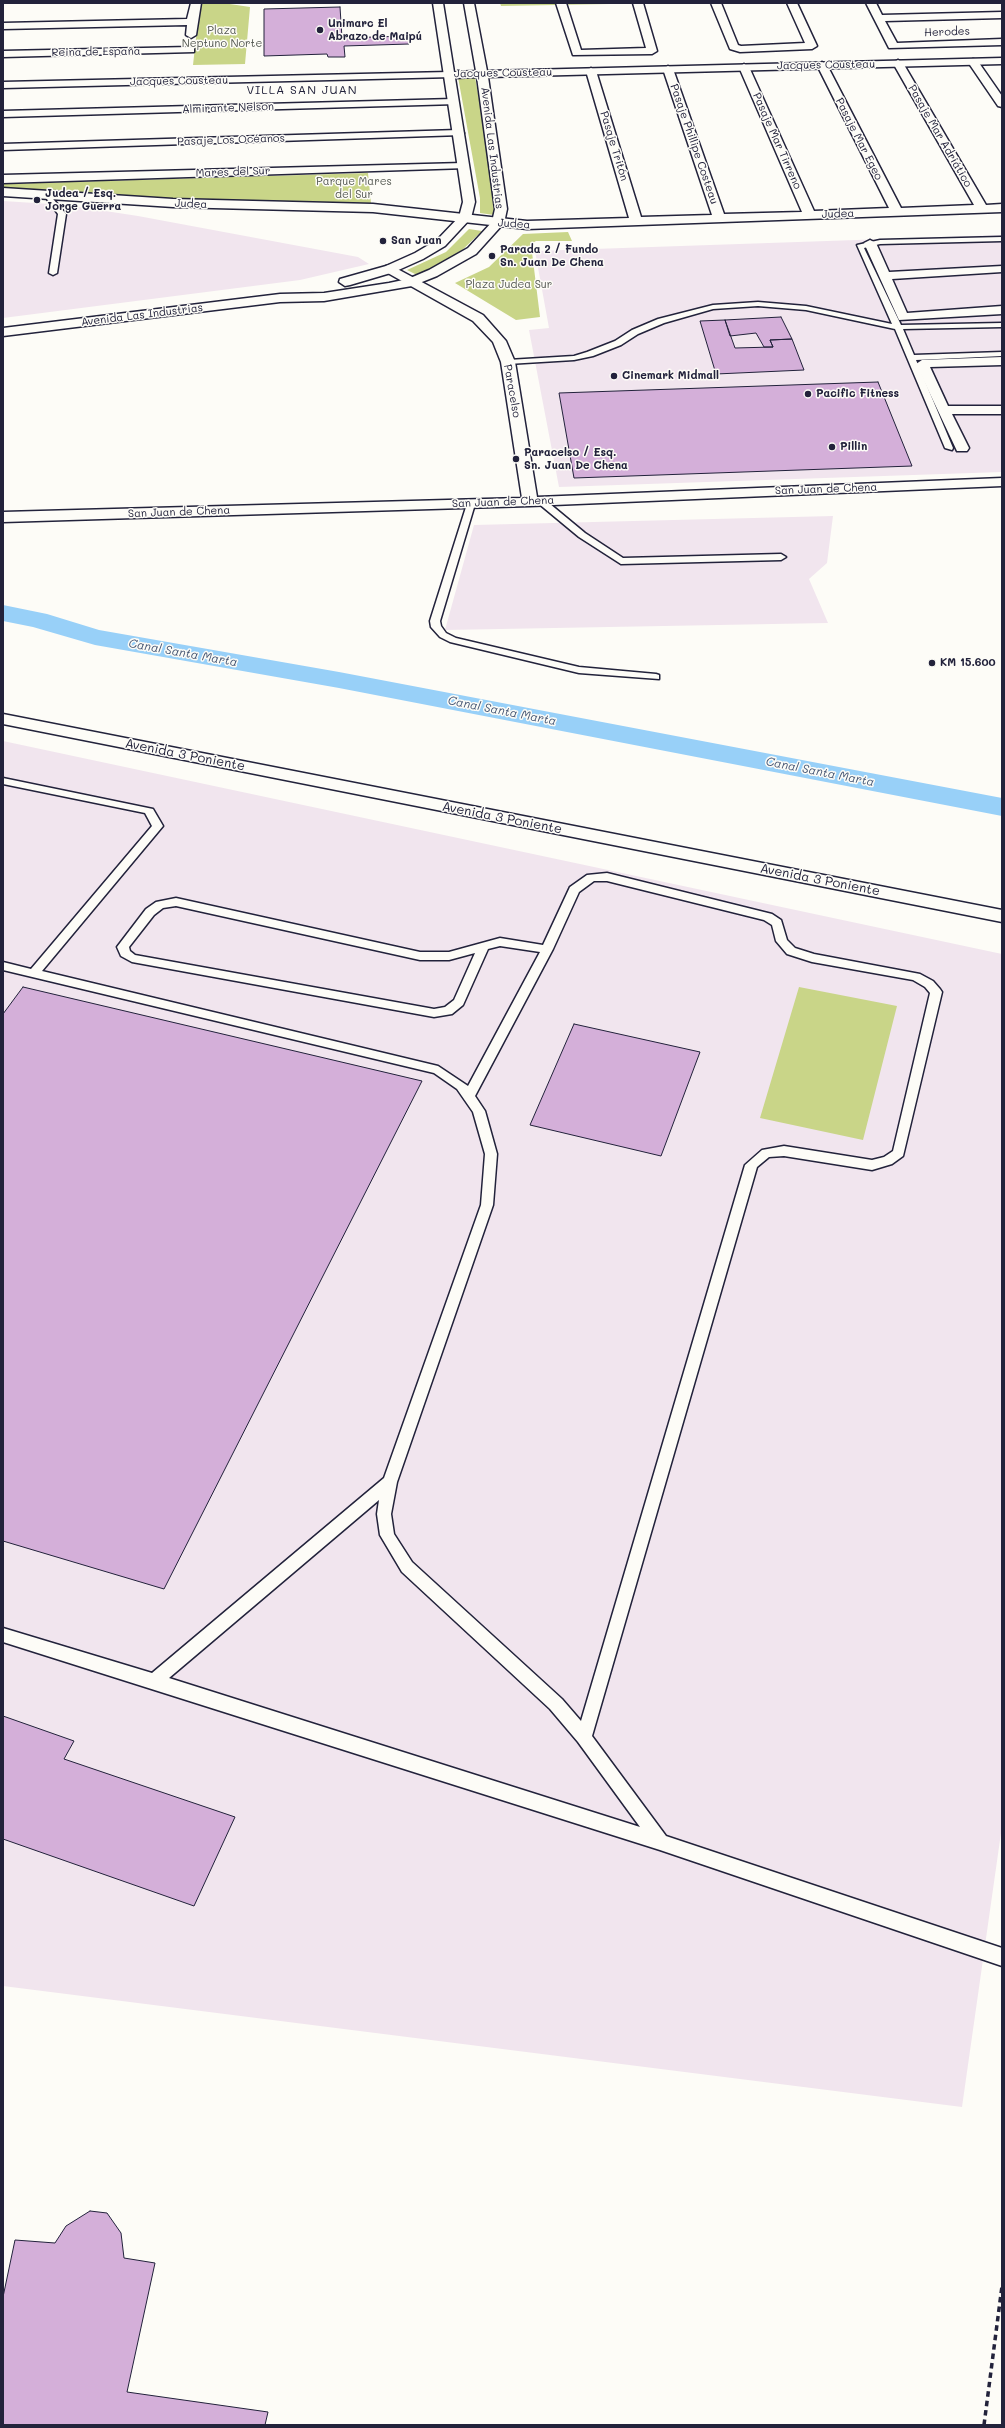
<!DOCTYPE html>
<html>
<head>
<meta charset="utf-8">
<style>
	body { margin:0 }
	#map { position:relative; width:1005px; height:2428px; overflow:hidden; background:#fdfcf7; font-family:Mali,sans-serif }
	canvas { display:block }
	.frame { position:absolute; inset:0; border:4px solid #22223b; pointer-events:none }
</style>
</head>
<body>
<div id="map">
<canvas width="1005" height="2428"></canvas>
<div class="frame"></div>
</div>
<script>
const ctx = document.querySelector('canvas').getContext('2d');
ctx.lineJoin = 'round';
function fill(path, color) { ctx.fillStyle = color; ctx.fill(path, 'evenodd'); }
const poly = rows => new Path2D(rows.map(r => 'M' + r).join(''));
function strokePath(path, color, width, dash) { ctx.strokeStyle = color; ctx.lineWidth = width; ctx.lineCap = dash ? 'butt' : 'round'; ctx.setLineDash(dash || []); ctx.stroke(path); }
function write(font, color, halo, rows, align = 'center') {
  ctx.font = font + ' Mali,sans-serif'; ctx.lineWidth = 3; ctx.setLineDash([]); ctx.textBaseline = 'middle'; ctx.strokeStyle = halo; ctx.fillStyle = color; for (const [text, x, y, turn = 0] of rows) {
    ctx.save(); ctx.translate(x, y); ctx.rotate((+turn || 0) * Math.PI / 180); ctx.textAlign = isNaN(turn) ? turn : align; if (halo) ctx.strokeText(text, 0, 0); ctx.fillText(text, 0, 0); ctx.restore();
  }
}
const built = poly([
	[3,201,66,205,138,216,358,257,369,264,300,280,3,318],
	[1002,235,1002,472,559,487,529,330,549,328,535,251],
	[833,516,827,563,809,579,828,623,445,630,474,525],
	[3,741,1002,954,1002,1826,962,2107,3,1986]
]);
const green = poly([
	[202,3,223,3,250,7,245,64,193,65,199,11],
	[500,3,664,3,501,6],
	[458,77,475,77,497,199,494,215,480,213,480,198],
	[368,173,371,203,173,200,3,189,3,184],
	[469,229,482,231,458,254,417,275,407,270,446,252],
	[568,232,572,241,536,241,531,244,540,317,516,320,455,283,489,267,523,234],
	[799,987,897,1006,863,1140,760,1118]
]);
const canal = poly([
	[3,605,47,614,99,630,339,672,1002,798,1002,816,339,688,95,645,33,627,3,621,3,605]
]);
const building = poly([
	[340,7,342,38,408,36,409,44,344,46,345,57,328,57,327,54,264,56,264,9,340,7],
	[781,317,792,339,770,340,773,347,764,347,756,333,730,336,725,320,781,317],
	[725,320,735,348,773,347,770,340,792,339,804,370,716,374,700,321,725,320],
	[878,382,912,466,574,478,559,393,878,382],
	[23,987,422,1081,164,1589,3,1541,3,1014,23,987],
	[574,1024,700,1052,661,1156,530,1125,574,1024],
	[3,1716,74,1741,64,1759,235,1817,194,1906,3,1839,3,1716],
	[90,2211,107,2213,121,2233,124,2258,155,2263,127,2392,268,2412,265,2425,3,2425,3,2297,15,2240,55,2243,66,2226,90,2211]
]);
const path = poly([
	[984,2425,1002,2286]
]);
const service = poly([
	[48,193,66,214,57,273,53,275,49,273,58,214,44,195,48,193],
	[1002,237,1002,241,880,244,864,248,901,325,1002,323,1002,327,903,329,914,355,1002,352,1002,356,916,360,953,448,952,450,945,448,895,329,806,310,758,306,713,309,664,323,638,334,621,345,593,356,574,360,508,364,504,362,508,360,574,356,587,352,615,341,632,330,658,319,713,305,758,302,806,306,892,324,857,245,880,240,1002,237],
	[538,499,544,499,585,533,623,558,781,554,786,557,781,560,621,564,579,537,538,503,538,499],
	[471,501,475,504,440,621,441,626,446,633,456,638,579,667,656,674,659,675,659,679,579,673,450,642,440,637,431,627,430,621,467,504,471,501],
	[3,778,153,809,163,826,42,971,438,1066,468,1086,540,952,500,946,488,949,463,1005,452,1014,434,1017,132,962,121,956,117,947,146,909,156,902,176,898,420,952,449,952,500,938,543,945,570,887,587,875,607,873,772,914,781,920,787,940,795,948,814,954,920,974,933,981,940,989,942,992,903,1156,892,1164,872,1170,784,1156,769,1157,757,1167,592,1736,666,1836,1002,1948,1002,1966,660,1850,3,1642,3,1628,152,1673,384,1478,481,1205,485,1154,473,1112,457,1089,434,1073,3,970,3,962,31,969,152,826,145,813,3,784,3,778],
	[594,881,607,881,764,920,772,925,776,941,787,954,812,962,913,980,925,987,930,993,893,1151,884,1157,872,1160,784,1146,762,1150,745,1165,581,1721,562,1699,412,1562,394,1534,391,1514,397,1482,493,1205,497,1154,485,1111,475,1096,553,949,579,892,594,881],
	[176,906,420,960,449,960,475,953,454,1000,445,1007,434,1009,135,955,130,951,129,947,154,915,163,908,176,906],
	[379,1500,377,1514,380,1535,402,1572,550,1709,578,1742,640,1827,169,1678,379,1500]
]);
const pedestrian = poly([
	[870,240,876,243,889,272,1002,266,1002,272,892,279,907,313,1002,306,1002,314,899,320,864,243,870,240],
	[1002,357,1002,365,930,367,948,406,1002,406,1002,414,952,414,969,448,967,451,957,451,916,364,922,360,1002,357]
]);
const minor = poly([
	[191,3,201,3,196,35,191,38,186,35,187,25,3,29,3,23,187,19,191,3],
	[556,3,566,3,581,50,646,48,633,3,643,3,657,51,652,54,573,55,556,3],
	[711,3,721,3,738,45,741,46,805,43,787,3,797,3,817,46,812,49,740,52,730,49,711,3],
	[866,3,876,3,882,15,1002,12,1002,18,885,21,897,43,1002,39,1002,45,889,48,866,3],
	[190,47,194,48,194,52,3,57,3,51,190,47],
	[973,59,977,60,1002,96,1002,107,998,106,968,62,973,59],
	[898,60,903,63,986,205,1002,204,1002,212,527,229,373,212,173,207,3,196,3,188,173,199,373,204,527,221,629,218,586,71,591,68,596,71,641,217,712,215,663,69,668,66,673,69,724,214,802,212,739,67,744,64,749,67,814,211,889,208,817,65,822,62,827,65,901,208,974,205,893,63,898,60],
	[449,72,454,75,453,77,3,88,3,82,449,72],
	[453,99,457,100,457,104,3,117,3,111,453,99],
	[458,130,464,133,462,135,3,150,3,144,458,130],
	[463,163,467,164,467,168,3,183,3,175,463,163],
	[390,265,483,315,506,341,515,362,537,497,1002,478,1002,486,530,506,3,522,3,512,522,498,501,362,493,342,473,321,386,272,384,269,386,266,390,265]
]);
const tertiary = poly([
	[433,3,443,3,454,72,476,71,464,3,474,3,487,71,1002,58,1002,64,488,77,507,209,504,223,476,254,437,276,412,286,324,301,280,302,3,336,3,328,280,294,324,293,389,283,408,279,429,270,468,248,492,222,495,209,477,77,455,78,475,202,471,218,445,246,423,259,394,272,350,285,345,286,339,282,340,279,386,266,415,253,437,240,459,217,463,202,433,3],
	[3,714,1002,910,1002,922,3,724,3,714]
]);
const markers = [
	[320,30,4,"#22223b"],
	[37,200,4,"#22223b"],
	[383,241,4,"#22223b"],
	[492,256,4,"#22223b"],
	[614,376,4,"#22223b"],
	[808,394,4,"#22223b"],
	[832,447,4,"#22223b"],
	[516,459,4,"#22223b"],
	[932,663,4,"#22223b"]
];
const farPoinames = [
	["Unimarc El",328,24],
	["Abrazo de Maipú",328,37],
	["Judea / Esq.",45,194],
	["Jorge Guerra",45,207],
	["San Juan",391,241],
	["Parada 2 / Fundo",500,250],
	["Sn. Juan De Chena",500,263],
	["Cinemark Midmall",622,376],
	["Pacific Fitness",816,394],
	["Pillin",840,447],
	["Paracelso / Esq.",524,453],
	["Sn. Juan De Chena",524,466],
	["KM 15.600",940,663]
];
const farParknames = [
	["Plaza",222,31],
	["Neptuno Norte",222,44],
	["Parque Mares",354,182],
	["del Sur",354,195],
	["Plaza Judea Sur",509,285]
];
const farStreetnames = [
	["Herodes",947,32,-2],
	["Reina de España",96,52,-1],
	["Jacques Cousteau",826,65,-1],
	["Jacques Cousteau",503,73,-1],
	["Jacques Cousteau",179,81,-1],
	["Almirante Nelson",228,108,-2],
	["Pasaje Mar Adriático",940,136,60],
	["Pasaje Mar Egeo",859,139,63],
	["Pasaje Los Océanos",231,140,-2],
	["Pasaje Mar Tirreno",777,141,66],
	["Pasaje Phillipe Costeau",694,144,71],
	["Pasaje Tritón",614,146,73],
	["Avenida Las Industrias",492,148,83],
	["Mares del Sur",233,172,-2],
	["Judea",191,204,2],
	["Judea",838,214,-2],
	["Judea",514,224,4],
	["Avenida Las Industrias",142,315,-7],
	["Paracelso",512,391,80],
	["San Juan de Chena",826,489,-2],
	["San Juan de Chena",503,502,-2],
	["San Juan de Chena",179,512,-2]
];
const farNeighbourhoodnames = [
	["VILLA SAN JUAN",302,90]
];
const farWaternames = [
	["Canal Santa Marta",183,653,10],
	["Canal Santa Marta",502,711,11],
	["Canal Santa Marta",820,772,11]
];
const streetNames = [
	["Avenida 3 Poniente",185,755,11],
	["Avenida 3 Poniente",502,818,11],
	["Avenida 3 Poniente",820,880,11]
];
fill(built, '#f1e5ee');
fill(green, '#c9d588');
fill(canal, '#98d0f8');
fill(building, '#d4afd9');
strokePath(building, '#22223b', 1);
strokePath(service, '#22223b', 3);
strokePath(pedestrian, '#22223b', 3);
strokePath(minor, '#22223b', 3);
strokePath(tertiary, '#22223b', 3);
strokePath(path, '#22223b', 3.5, [5.5, 4]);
fill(service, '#fdfcf7');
fill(pedestrian, '#fdfcf7');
fill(minor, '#fdfcf7');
fill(tertiary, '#fdfcf7');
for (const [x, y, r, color] of markers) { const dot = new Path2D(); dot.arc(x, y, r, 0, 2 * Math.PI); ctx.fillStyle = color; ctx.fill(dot); strokePath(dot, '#fdfcf7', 1.5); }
write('bold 11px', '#22223b', '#fdfcf7', farPoinames, 'left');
write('11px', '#545852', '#fdfcf7', farParknames);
write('11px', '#22223b', '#fdfcf7', farStreetnames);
ctx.letterSpacing = '1px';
write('12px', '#22223b', '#fdfcf7', farNeighbourhoodnames);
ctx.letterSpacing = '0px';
write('italic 12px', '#455674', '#fdfcf7', farWaternames);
write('13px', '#22223b', '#fdfcf7', streetNames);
</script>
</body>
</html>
